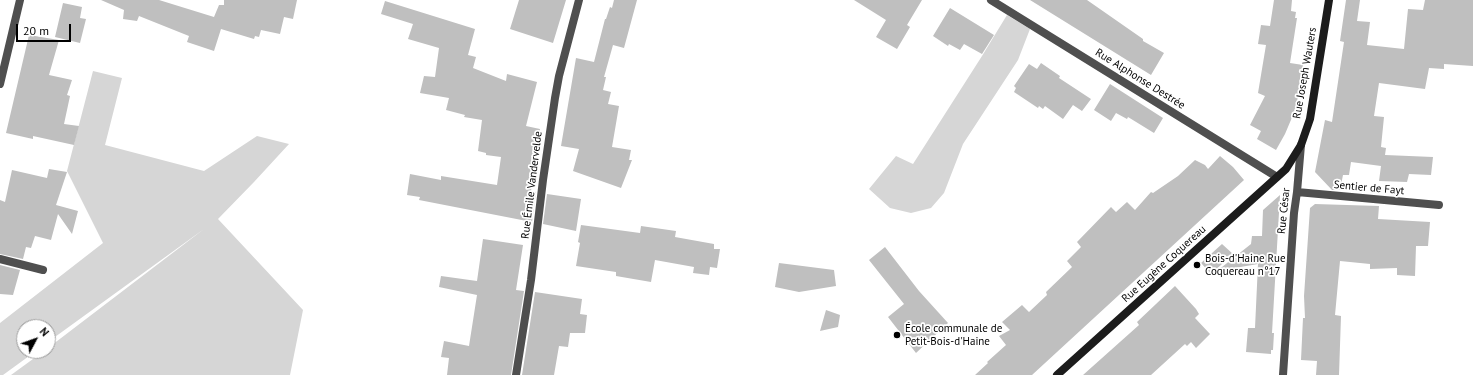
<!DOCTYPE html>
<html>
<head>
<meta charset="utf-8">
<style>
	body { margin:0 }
	#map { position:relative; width:1473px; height:375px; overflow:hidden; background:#fff; font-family:"PT Sans",sans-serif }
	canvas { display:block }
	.north { position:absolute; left:16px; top:319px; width:40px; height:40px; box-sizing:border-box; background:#fff; border:1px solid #999; border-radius:50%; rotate:49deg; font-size:11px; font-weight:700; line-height:16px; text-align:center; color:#000 }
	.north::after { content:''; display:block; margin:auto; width:14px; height:18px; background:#000; clip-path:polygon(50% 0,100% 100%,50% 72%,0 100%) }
	.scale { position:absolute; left:16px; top:24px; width:55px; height:18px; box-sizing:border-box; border:2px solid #000; border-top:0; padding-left:5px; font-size:12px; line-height:14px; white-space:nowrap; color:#000; -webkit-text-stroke:3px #fff; paint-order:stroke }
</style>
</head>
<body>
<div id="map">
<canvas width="1473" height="375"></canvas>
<div class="north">N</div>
<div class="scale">20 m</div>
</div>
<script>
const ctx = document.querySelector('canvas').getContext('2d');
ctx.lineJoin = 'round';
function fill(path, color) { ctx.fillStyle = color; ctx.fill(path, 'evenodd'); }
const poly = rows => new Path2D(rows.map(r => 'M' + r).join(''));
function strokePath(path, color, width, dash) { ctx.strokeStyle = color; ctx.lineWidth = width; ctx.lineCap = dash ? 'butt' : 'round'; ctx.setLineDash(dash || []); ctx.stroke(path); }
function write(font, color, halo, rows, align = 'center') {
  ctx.font = font + ' "PT Sans",sans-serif'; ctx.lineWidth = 3.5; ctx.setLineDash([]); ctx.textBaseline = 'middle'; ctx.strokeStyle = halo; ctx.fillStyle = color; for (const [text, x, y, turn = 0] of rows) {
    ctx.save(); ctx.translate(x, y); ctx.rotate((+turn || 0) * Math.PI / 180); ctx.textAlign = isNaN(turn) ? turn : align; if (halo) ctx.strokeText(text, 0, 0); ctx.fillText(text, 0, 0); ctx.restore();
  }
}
const green = poly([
	[1007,15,1030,29,1018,60,963,144,944,193,931,208,911,213,890,208,869,189,896,156,913,164,982,56],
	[93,71,122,78,105,145,204,171,257,136,289,144,254,182,218,219,303,310,290,375,11,375,44,351,48,351,48,348,204,229,48,342,48,327,24,327,24,351,36,351,3,375,0,375,0,323,103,243,67,171]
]);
const building = poly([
	[101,0,159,0,214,17,219,5,224,5,224,0,297,0,293,19,284,17,280,34,261,30,259,37,255,36,254,39,221,29,214,51,187,42,189,36,139,16,137,21,123,19,124,10],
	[519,0,566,0,553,43,510,29],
	[614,0,637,0,624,48,613,45,604,77,606,77,603,90,611,92,608,104,619,106,612,147,631,150,629,160,632,160,621,188,573,171,579,149,561,146,576,58,594,62,605,19,606,19,610,7,612,8],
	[854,0,922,0,907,25,910,27,897,49,876,37,886,20],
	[1030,0,1087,0,1143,39,1143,41,1164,53,1151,75],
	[1274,0,1292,0,1291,11,1296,12,1295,18,1297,18,1290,63,1303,65,1296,108,1285,134,1276,150,1257,139,1261,131,1250,125,1265,96,1258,93,1266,45,1258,44,1261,25,1270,26],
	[1346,0,1360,0,1357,21,1370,22,1367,45,1404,49,1408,9,1423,10,1425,0,1473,0,1473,66,1444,64,1444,69,1429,68,1425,89,1379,83,1374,116,1384,117,1381,147,1386,148,1385,155,1433,157,1431,175,1409,174,1407,182,1379,181,1381,166,1351,162,1349,175,1343,175,1340,190,1332,190,1315,172,1325,120,1332,122,1344,42,1340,41],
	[385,1,475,29,468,55,476,57,473,68,506,81,507,74,537,82,526,126,540,129,531,191,536,192,532,222,419,200,420,197,407,195,410,174,441,180,441,176,497,185,501,157,486,155,486,153,478,151,482,120,464,117,465,115,446,110,449,98,420,93,424,76,435,77,439,48,408,39,413,24,381,14],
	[63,3,82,7,80,18,86,19,80,43,55,37],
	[950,8,994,35,982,54,964,44,960,50,949,44,948,46,933,36],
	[29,35,59,40,49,75,72,80,67,95,70,96,64,124,79,126,74,145,33,136,33,139,6,133],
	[1041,63,1060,76,1059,78,1091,99,1082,111,1073,105,1063,119,1045,106,1043,109,1039,106,1038,108,1014,92,1016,88,1014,86,1029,64,1037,69],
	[1110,84,1163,118,1154,133,1128,117,1127,119,1116,113,1111,121,1094,110],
	[1220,156,1233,167,1244,180,1032,375,975,375,988,363,987,362,1006,345,999,336,1010,330,1002,322,1022,305,1029,312,1047,295,1046,292,1072,267,1067,261,1081,247,1077,242,1111,207,1116,212,1127,202,1135,210,1151,192,1153,193,1178,176,1195,160,1205,165,1208,169],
	[49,169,67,172,56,205,78,211,72,234,58,214,51,240,35,236,31,248,26,247,23,259,0,254,0,200,5,202,12,170,47,178],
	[547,194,581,199,576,231,543,224],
	[1280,195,1272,333,1274,333,1273,350,1271,350,1271,354,1246,352,1248,328,1255,328,1258,264,1217,271,1251,244,1252,236,1262,236,1263,210],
	[1315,204,1379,206,1378,219,1430,222,1428,246,1416,246,1415,276,1397,275,1397,268,1370,269,1370,264,1340,261,1335,315,1341,316,1339,375,1316,375,1317,361,1301,360,1303,318,1305,318,1304,296,1310,208],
	[581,225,640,233,641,226,676,231,675,237,714,244,714,249,720,249,717,268,710,267,709,275,693,273,694,267,655,260,651,282,616,276,616,272,576,266,580,243,578,242],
	[483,239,523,245,516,290,524,291,511,375,447,375,449,358,441,357,444,341,469,346,477,295,439,287,441,276,477,281],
	[1222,244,1233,254,1211,274,1201,263],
	[885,247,919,291,948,323,916,353,888,317,904,304,869,260],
	[779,263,834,270,836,286,799,292,775,287],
	[0,265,20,270,13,295,0,294],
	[1175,286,1196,309,1199,314,1195,318,1210,334,1196,348,1191,342,1187,346,1185,344,1151,375,1083,375,1139,325,1137,322],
	[535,292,582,299,580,314,587,315,585,333,570,333,568,347,559,346,554,375,522,375],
	[826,310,840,315,838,327,820,331]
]);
const street = poly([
	[991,0,1277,177],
	[0,84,20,0],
	[1297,192,1439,205],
	[0,259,43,270],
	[516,375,531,280,543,180,555,98,559,76,579,0],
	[1283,375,1294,213,1297,192,1301,145]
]);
const secondary = poly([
	[1057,375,1286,169,1301,145,1310,119,1329,0]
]);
const markers = [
	[1197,265,4,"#000"],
	[897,335,4,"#000"]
];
const streetNames = [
	["Rue Joseph Wauters",1305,73,-80],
	["Rue Alphonse Destrée",1140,79,32],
	["Rue Émile Vandervelde",532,185,-83],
	["Sentier de Fayt",1369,188,5],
	["Rue César",1284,211,-84],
	["Rue Eugène Coquereau",1164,264,-42]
];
const poiNames = [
	["Bois-d'Haine Rue",1205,259],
	["Coquereau n°17",1205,272],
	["École communale de",905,329],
	["Petit-Bois-d'Haine",905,342]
];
fill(green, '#d6d6d6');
fill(building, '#bfbfbf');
strokePath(street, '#4f4f4f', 8);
strokePath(secondary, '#1c1c1c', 8);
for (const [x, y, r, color] of markers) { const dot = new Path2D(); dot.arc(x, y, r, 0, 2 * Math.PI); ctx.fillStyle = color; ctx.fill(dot); strokePath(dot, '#fff', 1.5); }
write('11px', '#000', '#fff', streetNames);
write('11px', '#000', '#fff', poiNames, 'left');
</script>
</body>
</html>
